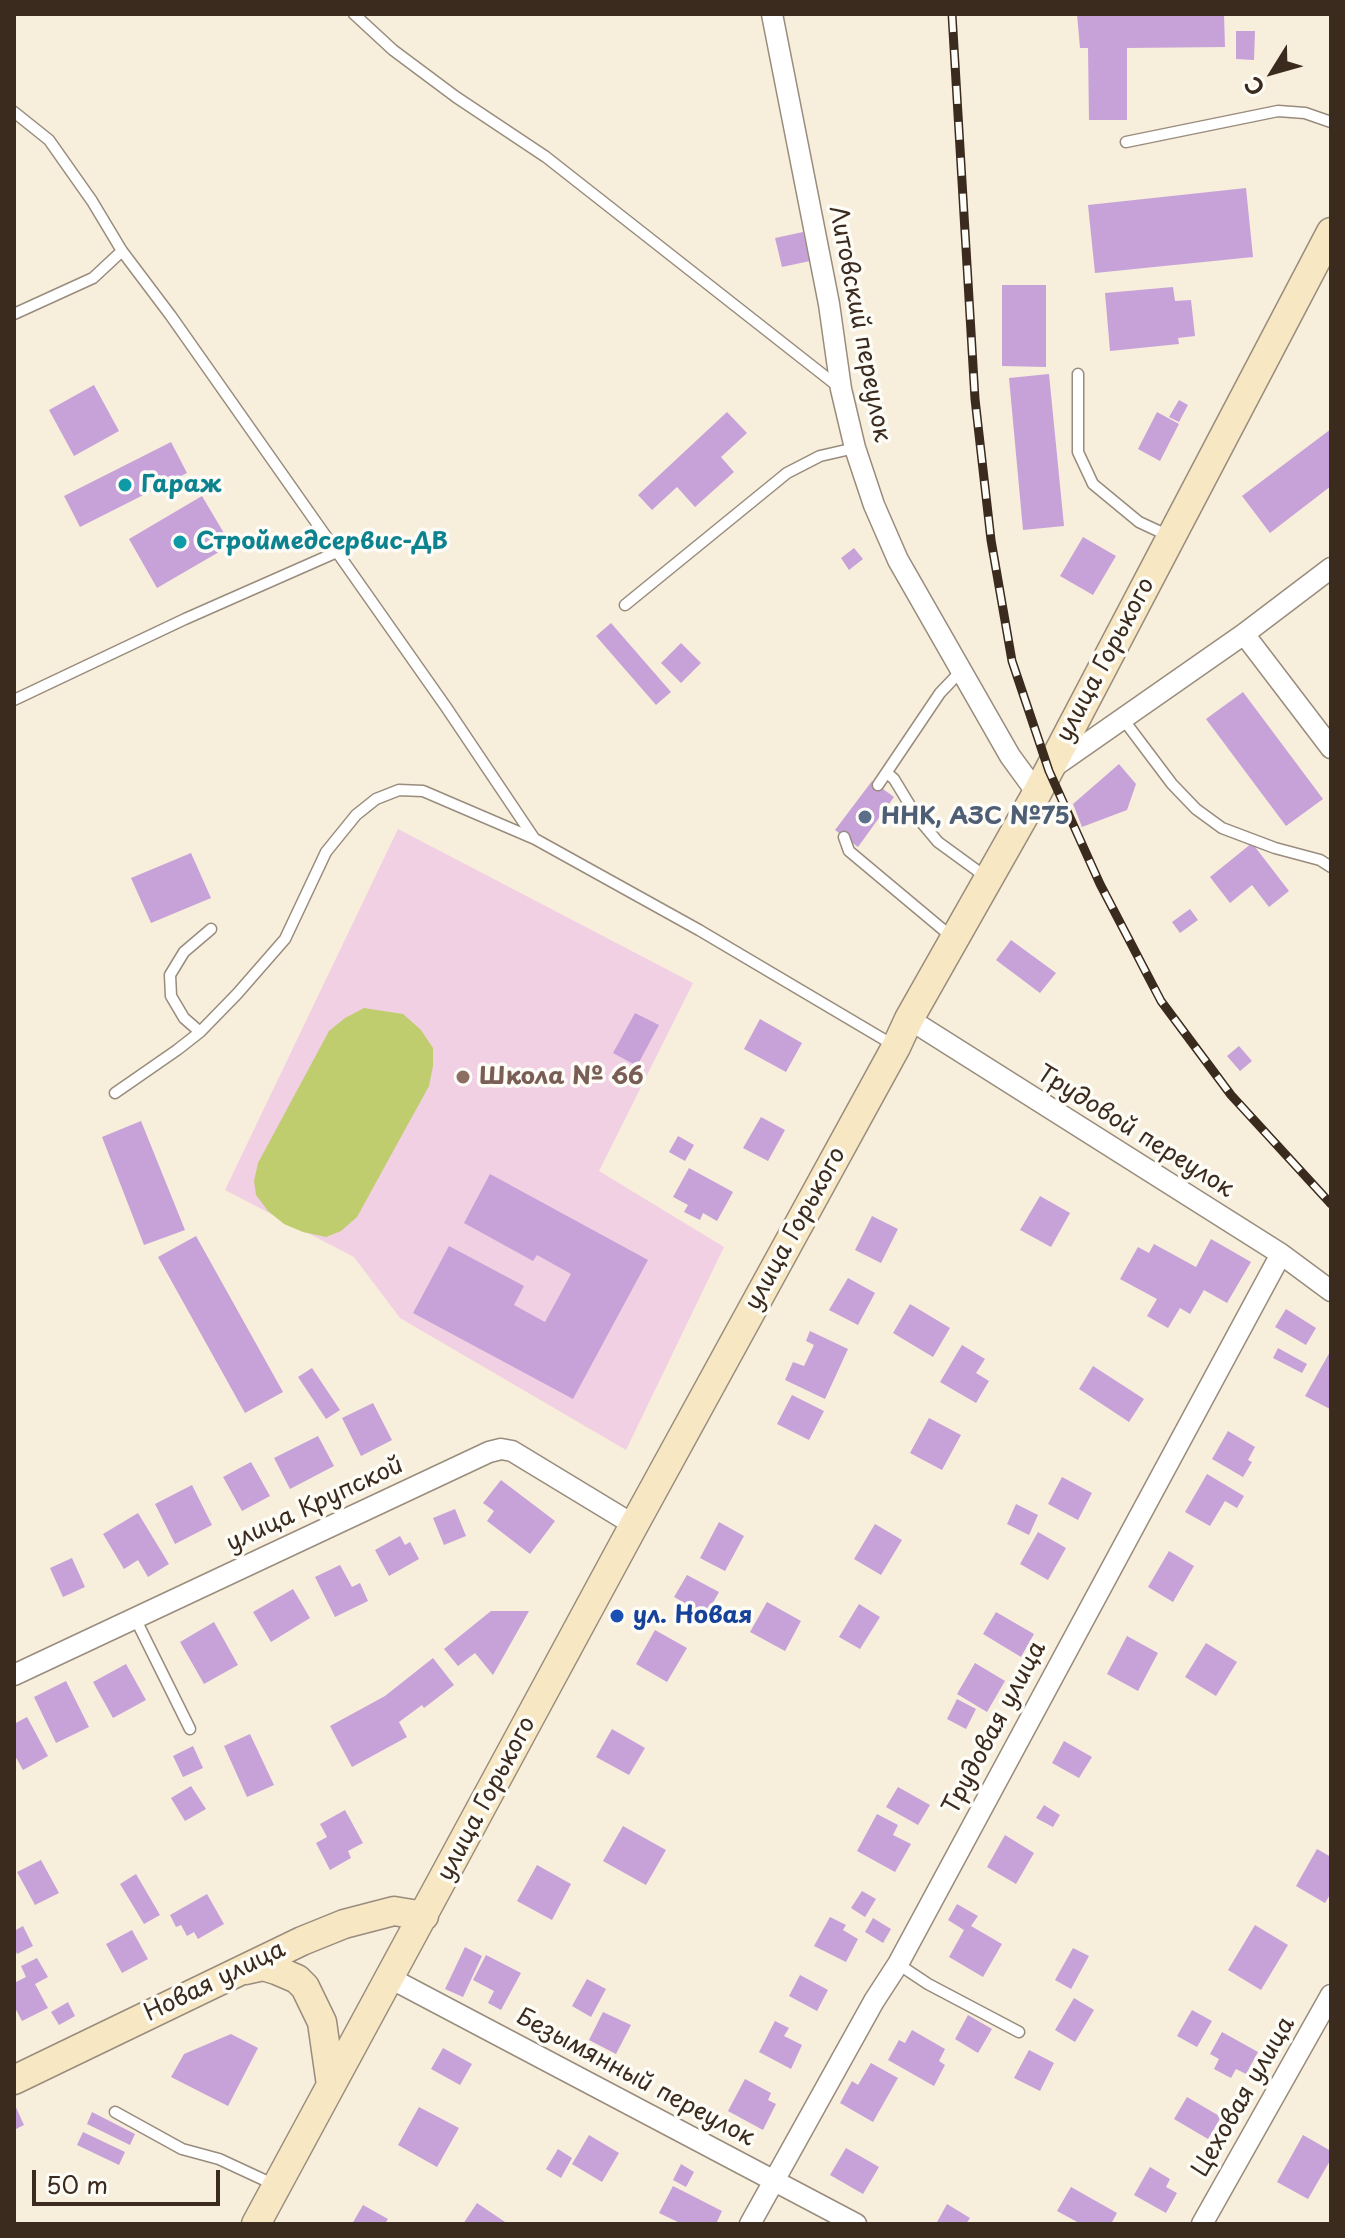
<!DOCTYPE html>
<html>
<head>
<meta charset="utf-8">
<style>
	body { margin:0 }
	#map { position:relative; width:1345px; height:2238px; overflow:hidden; background:#f7eedc; font-family:"Playpen Sans",sans-serif }
	canvas { display:block }
	.frame { position:absolute; inset:0; border:16px solid #3b2a1e; pointer-events:none }
	.north { position:absolute; left:1233px; top:32px; width:80px; height:80px; -webkit-text-stroke:6px #fdfcf7; paint-order:stroke; rotate:233deg; font-size:22px; font-weight:700; line-height:32px; text-align:center; color:#3b2a1e }
	.north::after { content:''; display:block; margin:auto; width:28px; height:36px; background:#3b2a1e; clip-path:polygon(50% 0,100% 100%,50% 72%,0 100%) }
	.scale { position:absolute; left:32px; top:2170px; width:188px; height:36px; box-sizing:border-box; border:4px solid #3b2a1e; border-top:0; padding-left:10px; font-size:24px; line-height:28px; white-space:nowrap; color:#3b2a1e; -webkit-text-stroke:6px #fdfcf7; paint-order:stroke }
</style>
</head>
<body>
<div id="map">
<canvas width="1345" height="2238"></canvas>
<div class="frame"></div>
<div class="north">С</div>
<div class="scale">50 m</div>
</div>
<script>
const ctx = document.querySelector('canvas').getContext('2d');
ctx.lineJoin = 'round';
function fill(path, color) { ctx.fillStyle = color; ctx.fill(path, 'evenodd'); }
const poly = rows => new Path2D(rows.map(r => 'M' + r).join(''));
function strokePath(path, color, width, dash) { ctx.strokeStyle = color; ctx.lineWidth = width; ctx.lineCap = dash ? 'butt' : 'round'; ctx.setLineDash(dash || []); ctx.stroke(path); }
function write(font, color, halo, rows, align = 'center') {
  ctx.font = font + ' "Playpen Sans",sans-serif'; ctx.lineWidth = 7; ctx.setLineDash([]); ctx.textBaseline = 'middle'; ctx.strokeStyle = halo; ctx.fillStyle = color; for (const [text, x, y, turn = 0] of rows) {
    ctx.save(); ctx.translate(x, y); ctx.rotate((+turn || 0) * Math.PI / 180); ctx.textAlign = isNaN(turn) ? turn : align; if (halo) ctx.strokeText(text, 0, 0); ctx.fillText(text, 0, 0); ctx.restore();
  }
}
const built = poly([
	[398,829,693,983,599,1171,724,1247,626,1450,400,1318,354,1257,225,1190]
]);
const green = poly([
	[364,1008,403,1014,421,1030,433,1048,433,1066,429,1086,357,1217,341,1231,326,1237,303,1232,284,1224,268,1211,256,1195,254,1181,258,1163,329,1031,345,1018]
]);
const building = poly([
	[1077,14,1224,14,1225,47,1127,48,1127,120,1089,120,1088,48,1080,48],
	[1236,31,1255,31,1254,60,1236,59],
	[1246,188,1253,257,1095,273,1088,205],
	[803,232,810,261,782,267,775,238],
	[1002,285,1046,285,1046,367,1002,366],
	[1173,287,1175,301,1191,300,1195,336,1178,338,1179,344,1110,351,1105,293],
	[1049,374,1064,526,1023,530,1009,378],
	[94,385,119,431,74,456,49,410],
	[1179,400,1188,405,1179,422,1169,417],
	[727,412,747,433,721,457,734,472,695,507,677,487,652,510,638,495],
	[1157,412,1179,424,1160,461,1138,449],
	[1331,429,1331,486,1270,533,1242,496],
	[171,442,187,473,80,527,64,496],
	[202,496,231,545,157,588,129,539],
	[1083,537,1116,556,1093,595,1060,576],
	[854,548,863,559,849,570,841,558],
	[611,623,671,692,656,705,596,636],
	[681,643,701,663,681,683,661,663],
	[1243,692,1323,799,1286,826,1206,719],
	[1119,764,1136,784,1127,810,1082,827,1073,804],
	[872,781,894,797,858,847,835,830],
	[1252,843,1289,891,1269,907,1252,885,1230,903,1210,877],
	[191,853,211,898,151,923,131,878],
	[1190,909,1198,920,1180,933,1172,922],
	[1011,940,1056,973,1040,993,996,960],
	[635,1013,659,1025,637,1066,613,1053],
	[760,1019,802,1043,786,1072,744,1049],
	[1239,1046,1252,1061,1240,1071,1227,1056],
	[761,1117,785,1130,768,1161,743,1148],
	[141,1121,185,1230,144,1245,102,1137],
	[678,1136,694,1145,685,1161,669,1152],
	[689,1168,733,1192,717,1221,703,1213,700,1220,684,1212,688,1205,673,1197],
	[490,1174,648,1260,573,1399,413,1313,449,1246,524,1286,514,1305,545,1322,571,1274,537,1255,533,1261,464,1223],
	[1040,1196,1070,1213,1051,1247,1020,1230],
	[872,1216,898,1229,881,1263,855,1250],
	[196,1236,283,1392,245,1413,158,1257],
	[1211,1239,1251,1262,1227,1303,1204,1290,1190,1314,1180,1308,1168,1328,1147,1316,1157,1299,1120,1279,1138,1247,1149,1253,1154,1244,1196,1267],
	[848,1278,875,1293,858,1325,829,1310],
	[910,1304,950,1328,933,1357,893,1333],
	[1286,1309,1316,1328,1306,1345,1275,1327],
	[810,1331,848,1349,825,1399,785,1380,793,1362,804,1366,814,1345,806,1341],
	[962,1345,985,1359,976,1373,989,1381,976,1403,940,1382],
	[1278,1348,1307,1364,1302,1373,1273,1358],
	[1331,1350,1331,1407,1330,1409,1305,1396],
	[1093,1366,1144,1399,1129,1422,1079,1389],
	[312,1368,340,1410,326,1419,298,1377],
	[792,1395,824,1411,809,1440,777,1424],
	[373,1403,392,1440,361,1456,342,1418],
	[929,1418,961,1435,942,1470,910,1453],
	[1228,1431,1255,1447,1248,1460,1252,1462,1243,1477,1212,1459],
	[318,1436,334,1466,290,1489,274,1458],
	[251,1462,270,1496,242,1511,223,1477],
	[1207,1474,1244,1496,1237,1508,1225,1501,1210,1526,1185,1512],
	[1062,1477,1092,1493,1078,1520,1048,1504],
	[501,1480,555,1521,530,1554,487,1521,494,1511,483,1503],
	[192,1485,212,1525,175,1544,155,1504],
	[1016,1504,1038,1515,1029,1535,1007,1524],
	[455,1509,466,1536,444,1545,433,1518],
	[138,1513,169,1564,148,1577,138,1560,124,1569,103,1534],
	[719,1522,744,1536,725,1571,700,1558],
	[875,1524,902,1540,881,1575,854,1559],
	[1038,1532,1066,1548,1048,1580,1020,1564],
	[400,1536,405,1545,410,1542,419,1559,389,1576,375,1550],
	[1169,1551,1194,1566,1173,1602,1148,1587],
	[72,1558,85,1587,63,1597,50,1568],
	[340,1565,352,1587,360,1583,368,1601,335,1617,315,1577],
	[687,1575,719,1592,706,1615,674,1597],
	[293,1589,310,1618,271,1642,253,1612],
	[767,1602,801,1621,785,1651,750,1632],
	[859,1604,880,1617,860,1649,839,1637],
	[491,1611,529,1611,493,1675,475,1653,458,1666,444,1649],
	[996,1612,1034,1634,1021,1657,983,1634],
	[214,1622,238,1665,204,1684,180,1642],
	[655,1630,687,1648,667,1682,636,1664],
	[1127,1636,1158,1653,1138,1691,1107,1674],
	[1206,1643,1237,1662,1216,1696,1185,1677],
	[433,1658,454,1685,424,1708,422,1705,399,1722,407,1737,352,1767,330,1726,385,1696],
	[975,1663,1005,1681,987,1712,957,1694],
	[126,1664,146,1700,113,1718,93,1682],
	[66,1681,89,1727,56,1743,34,1697],
	[957,1699,976,1709,966,1729,947,1719],
	[27,1717,48,1756,23,1770,14,1754,14,1724],
	[612,1729,645,1748,629,1775,596,1757],
	[250,1734,274,1785,247,1797,224,1746],
	[1064,1741,1092,1757,1079,1778,1052,1763],
	[193,1746,203,1768,183,1777,173,1756],
	[191,1786,206,1809,185,1821,171,1798],
	[898,1787,930,1805,918,1825,886,1807],
	[1044,1805,1060,1815,1053,1827,1036,1818],
	[345,1810,363,1843,348,1851,351,1858,330,1870,316,1843,327,1837,320,1824],
	[877,1814,898,1825,893,1835,911,1844,895,1872,857,1851],
	[623,1826,666,1850,646,1885,603,1861],
	[1005,1835,1034,1853,1016,1884,987,1867],
	[1317,1849,1331,1857,1331,1893,1325,1903,1296,1886],
	[41,1860,59,1893,35,1905,17,1872],
	[537,1865,571,1884,552,1920,517,1901],
	[136,1874,160,1915,144,1924,120,1884],
	[862,1891,876,1899,865,1917,851,1908],
	[207,1894,224,1924,198,1939,194,1932,187,1936,181,1925,176,1927,170,1915],
	[957,1904,978,1916,971,1926,1002,1944,983,1977,949,1957,964,1930,948,1920],
	[830,1917,846,1925,843,1930,858,1939,846,1962,814,1946],
	[873,1918,891,1929,883,1943,865,1932],
	[1255,1925,1288,1945,1261,1990,1228,1970],
	[23,1926,33,1946,17,1954,14,1947,14,1931],
	[132,1930,148,1959,122,1973,106,1944],
	[465,1947,482,1956,463,1997,445,1989],
	[1073,1948,1089,1956,1071,1989,1055,1980],
	[486,1955,521,1973,501,2010,488,2003,494,1991,473,1980],
	[37,1958,48,1977,35,1984,48,2008,22,2021,14,2006,14,1983,26,1977,21,1966],
	[800,1975,828,1990,817,2011,789,1996],
	[587,1979,606,1989,591,2017,572,2006],
	[1074,1998,1094,2010,1075,2042,1055,2030],
	[68,2002,75,2016,59,2025,51,2012],
	[1192,2010,1212,2021,1197,2047,1177,2036],
	[603,2012,631,2025,616,2054,589,2040],
	[968,2015,992,2029,978,2053,955,2039],
	[775,2021,789,2028,784,2036,802,2045,791,2069,759,2052],
	[912,2030,945,2049,939,2061,945,2065,934,2086,888,2060,899,2040,905,2043],
	[1222,2032,1258,2052,1246,2074,1236,2069,1231,2078,1214,2069,1219,2059,1210,2054],
	[231,2034,258,2048,228,2106,171,2077,184,2054],
	[443,2048,472,2064,460,2085,431,2069],
	[1029,2050,1054,2063,1040,2091,1014,2078],
	[871,2063,898,2078,873,2122,840,2103,852,2081,858,2085],
	[745,2079,771,2093,768,2100,776,2104,763,2130,728,2111],
	[1187,2097,1221,2117,1208,2139,1174,2119],
	[14,2103,24,2125,14,2130],
	[419,2107,459,2128,437,2167,398,2145],
	[92,2112,135,2134,130,2145,87,2124],
	[83,2132,125,2152,119,2165,77,2145],
	[589,2135,619,2153,602,2182,572,2164],
	[1303,2135,1331,2151,1331,2159,1308,2199,1277,2182],
	[846,2148,879,2167,863,2194,830,2175],
	[558,2149,572,2158,561,2178,546,2169],
	[681,2164,694,2172,686,2187,673,2180],
	[1150,2167,1170,2179,1166,2187,1177,2193,1166,2213,1134,2195],
	[673,2186,722,2211,716,2224,682,2224,659,2213],
	[1071,2187,1117,2213,1111,2224,1081,2224,1057,2211],
	[477,2203,508,2224,463,2224],
	[947,2204,970,2218,966,2224,936,2224],
	[363,2205,388,2219,385,2224,352,2224]
]);
const service = poly([
	[354,14,393,50,456,97,546,157,840,388],
	[14,112,49,140,92,201,122,251,171,316,446,707,534,838],
	[1126,142,1278,111,1305,113,1331,122],
	[14,314,93,278,122,251],
	[1078,374,1078,452,1093,484,1139,522,1169,536],
	[625,605,787,473,820,456,855,448],
	[14,700,185,619,337,552],
	[1123,719,1172,784,1196,809,1222,828,1275,848,1320,860,1331,867],
	[887,773,894,779,917,817,938,842,986,877],
	[878,785,940,693,961,671],
	[844,837,849,851,953,938],
	[200,1032,184,1018,171,996,170,975,184,952,211,929],
	[115,1093,177,1050,200,1032,237,994,285,939,326,852,356,815,376,799,399,790,423,791,535,839,699,930,895,1046],
	[135,1618,190,1729],
	[898,1964,928,1984,1019,2032],
	[115,2112,182,2149,219,2159,275,2185]
]);
const minor = poly([
	[772,14,829,304,841,389,855,448,874,505,898,560,1010,756,1037,793],
	[1244,634,1331,748],
	[1052,768,1244,634,1331,568],
	[909,1019,1281,1254,1331,1291],
	[14,1675,489,1452,501,1449,512,1451,634,1525],
	[390,1978,856,2224],
	[750,2224,874,2001,898,1964,1281,1254],
	[1202,2224,1331,1995]
]);
const secondary = poly([
	[245,1970,263,1966,276,1970,297,1979,305,1987,322,2022,331,2085],
	[14,2080,302,1941,344,1924,394,1911,424,1916],
	[256,2224,634,1525,896,1047,909,1019,1037,793,1331,232]
]);
const rail = poly([
	[952,14,975,399,991,540,1012,661,1049,771,1100,884,1161,1001,1231,1095,1331,1204]
]);
const markers = [
	[125,485,8,"#0f9aa8"],
	[180,542,8,"#0f9aa8"],
	[865,817,8,"#5c6f8a"],
	[463,1077,8,"#8d6e63"],
	[617,1616,8,"#1a4fb4"]
];
const streetNames = [
	["Литовский переулок",859,324,79],
	["улица Горького",1106,660,-62],
	["Трудовой переулок",1135,1132,32],
	["улица Горького",796,1229,-61],
	["улица Крупской",315,1505,-25],
	["Трудовая улица",995,1728,-62],
	["улица Горького",487,1799,-62],
	["Новая улица",215,1982,-26],
	["Безымянный переулок",635,2078,28],
	["Цеховая улица",1244,2097,-60]
];
const cultureNames = [
	["Гараж",141,485],
	["Строймедсервис-ДВ",196,542]
];
const serviceNames = [
	["ННК, АЗС №75",881,817]
];
const educationNames = [
	["Школа № 66",479,1077]
];
const transitNames = [
	["ул. Новая",633,1616]
];
fill(built, '#f1d0e3');
fill(green, '#bfcd6f');
fill(building, '#c7a2d9');
strokePath(service, '#998c7d', 13);
strokePath(minor, '#998c7d', 23);
strokePath(secondary, '#998c7d', 31);
strokePath(service, '#fff', 10);
strokePath(minor, '#fff', 20);
strokePath(secondary, '#f7e8c3', 28);
strokePath(rail, '#3b2a1e', 9);
strokePath(rail, '#fdfcf7', 6, [18]);
for (const [x, y, r, color] of markers) { const dot = new Path2D(); dot.arc(x, y, r, 0, 2 * Math.PI); ctx.fillStyle = color; ctx.fill(dot); strokePath(dot, '#fdfcf7', 3); }
write('24px', '#3b2a1e', '#fdfcf7', streetNames);
write('bold 24px', '#0d838f', '#fdfcf7', cultureNames, 'left');
write('bold 24px', '#4e5e75', '#fdfcf7', serviceNames, 'left');
write('bold 24px', '#785e54', '#fdfcf7', educationNames, 'left');
write('bold 24px', '#164399', '#fdfcf7', transitNames, 'left');
</script>
</body>
</html>
